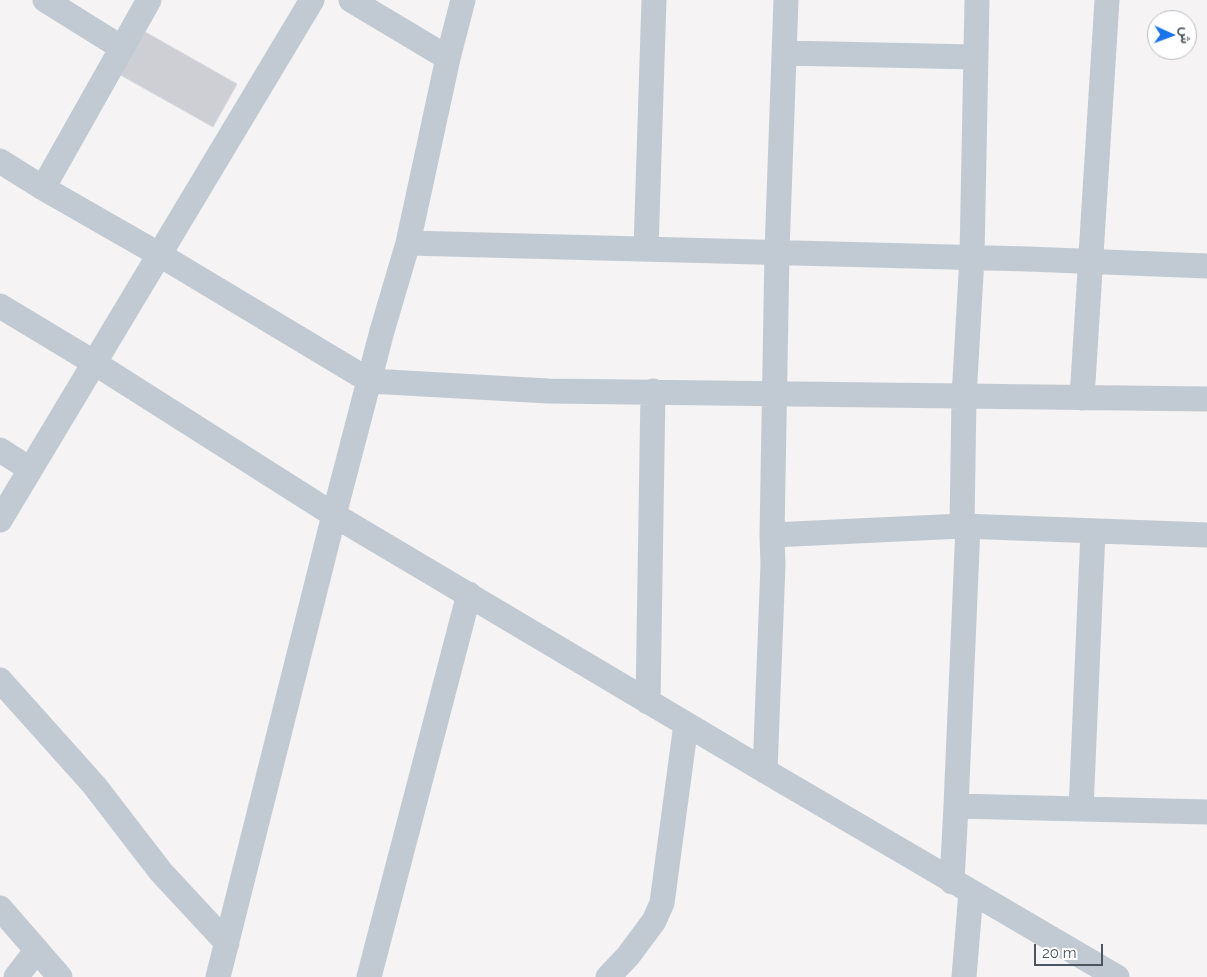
<!DOCTYPE html>
<html>
<head>
<meta charset="utf-8">
<style>
	body { margin:0 }
	#map { position:relative; width:1207px; height:977px; overflow:hidden; background:#f5f3f3; font-family:Raleway,Vazirmatn,sans-serif }
	canvas { display:block }
	.north { position:absolute; left:1147px; top:10px; width:50px; height:50px; box-sizing:border-box; background:#fff; border:1px solid #b7bbc0; border-radius:50%; rotate:92deg; font-size:14px; font-weight:700; line-height:20px; text-align:center; color:#4a5661 }
	.north::after { content:''; display:block; margin:auto; width:18px; height:22px; background:#1a73e8; clip-path:polygon(50% 0,100% 100%,50% 72%,0 100%) }
	.scale { position:absolute; left:1034px; top:944px; width:69px; height:22px; box-sizing:border-box; border:2px solid #4a5661; border-top:0; padding-left:6px; font-size:15px; line-height:18px; white-space:nowrap; color:#4a5661; -webkit-text-stroke:4px #fff; paint-order:stroke }
</style>
</head>
<body>
<div id="map">
<canvas width="1207" height="977"></canvas>
<div class="north">ش</div>
<div class="scale">20 m</div>
</div>
<script>
const ctx = document.querySelector('canvas').getContext('2d');
ctx.lineJoin = 'round';
function fill(path, color) { ctx.fillStyle = color; ctx.fill(path, 'evenodd'); }
const poly = rows => new Path2D(rows.map(r => 'M' + r).join(''));
function strokePath(path, color, width, dash) { ctx.strokeStyle = color; ctx.lineWidth = width; ctx.lineCap = dash ? 'butt' : 'round'; ctx.setLineDash(dash || []); ctx.stroke(path); }
const building = poly([
	[140,29,237,84,213,127,115,72,140,29]
]);
const street = poly([
	[45,0,122,48],
	[149,0,43,188,160,255,370,381,548,391,1207,399],
	[351,0,448,58],
	[784,53,976,57],
	[0,161,43,188],
	[408,243,1028,259,1207,266],
	[646,249,654,0],
	[0,306,93,362,334,515,772,775,1117,977],
	[1082,398,1107,0],
	[0,450,30,469],
	[0,520,312,0],
	[962,526,964,397,972,257,977,0],
	[772,535,777,252,786,0],
	[0,680,94,785,161,872,227,943],
	[648,702,653,391],
	[765,771,773,565,772,535,962,526,1207,535],
	[956,806,968,526],
	[1081,809,1093,531],
	[952,882,956,806,1207,812],
	[0,908,60,977],
	[16,977,37,950],
	[218,977,334,515,382,331,408,243,448,58,463,0],
	[369,977,469,594],
	[608,977,628,956,654,921,662,903,686,724],
	[964,977,971,892]
]);
fill(building, '#cdcfd5');
strokePath(building, '#d7d9de', 1);
strokePath(street, '#c1cad2', 25);
</script>
</body>
</html>
